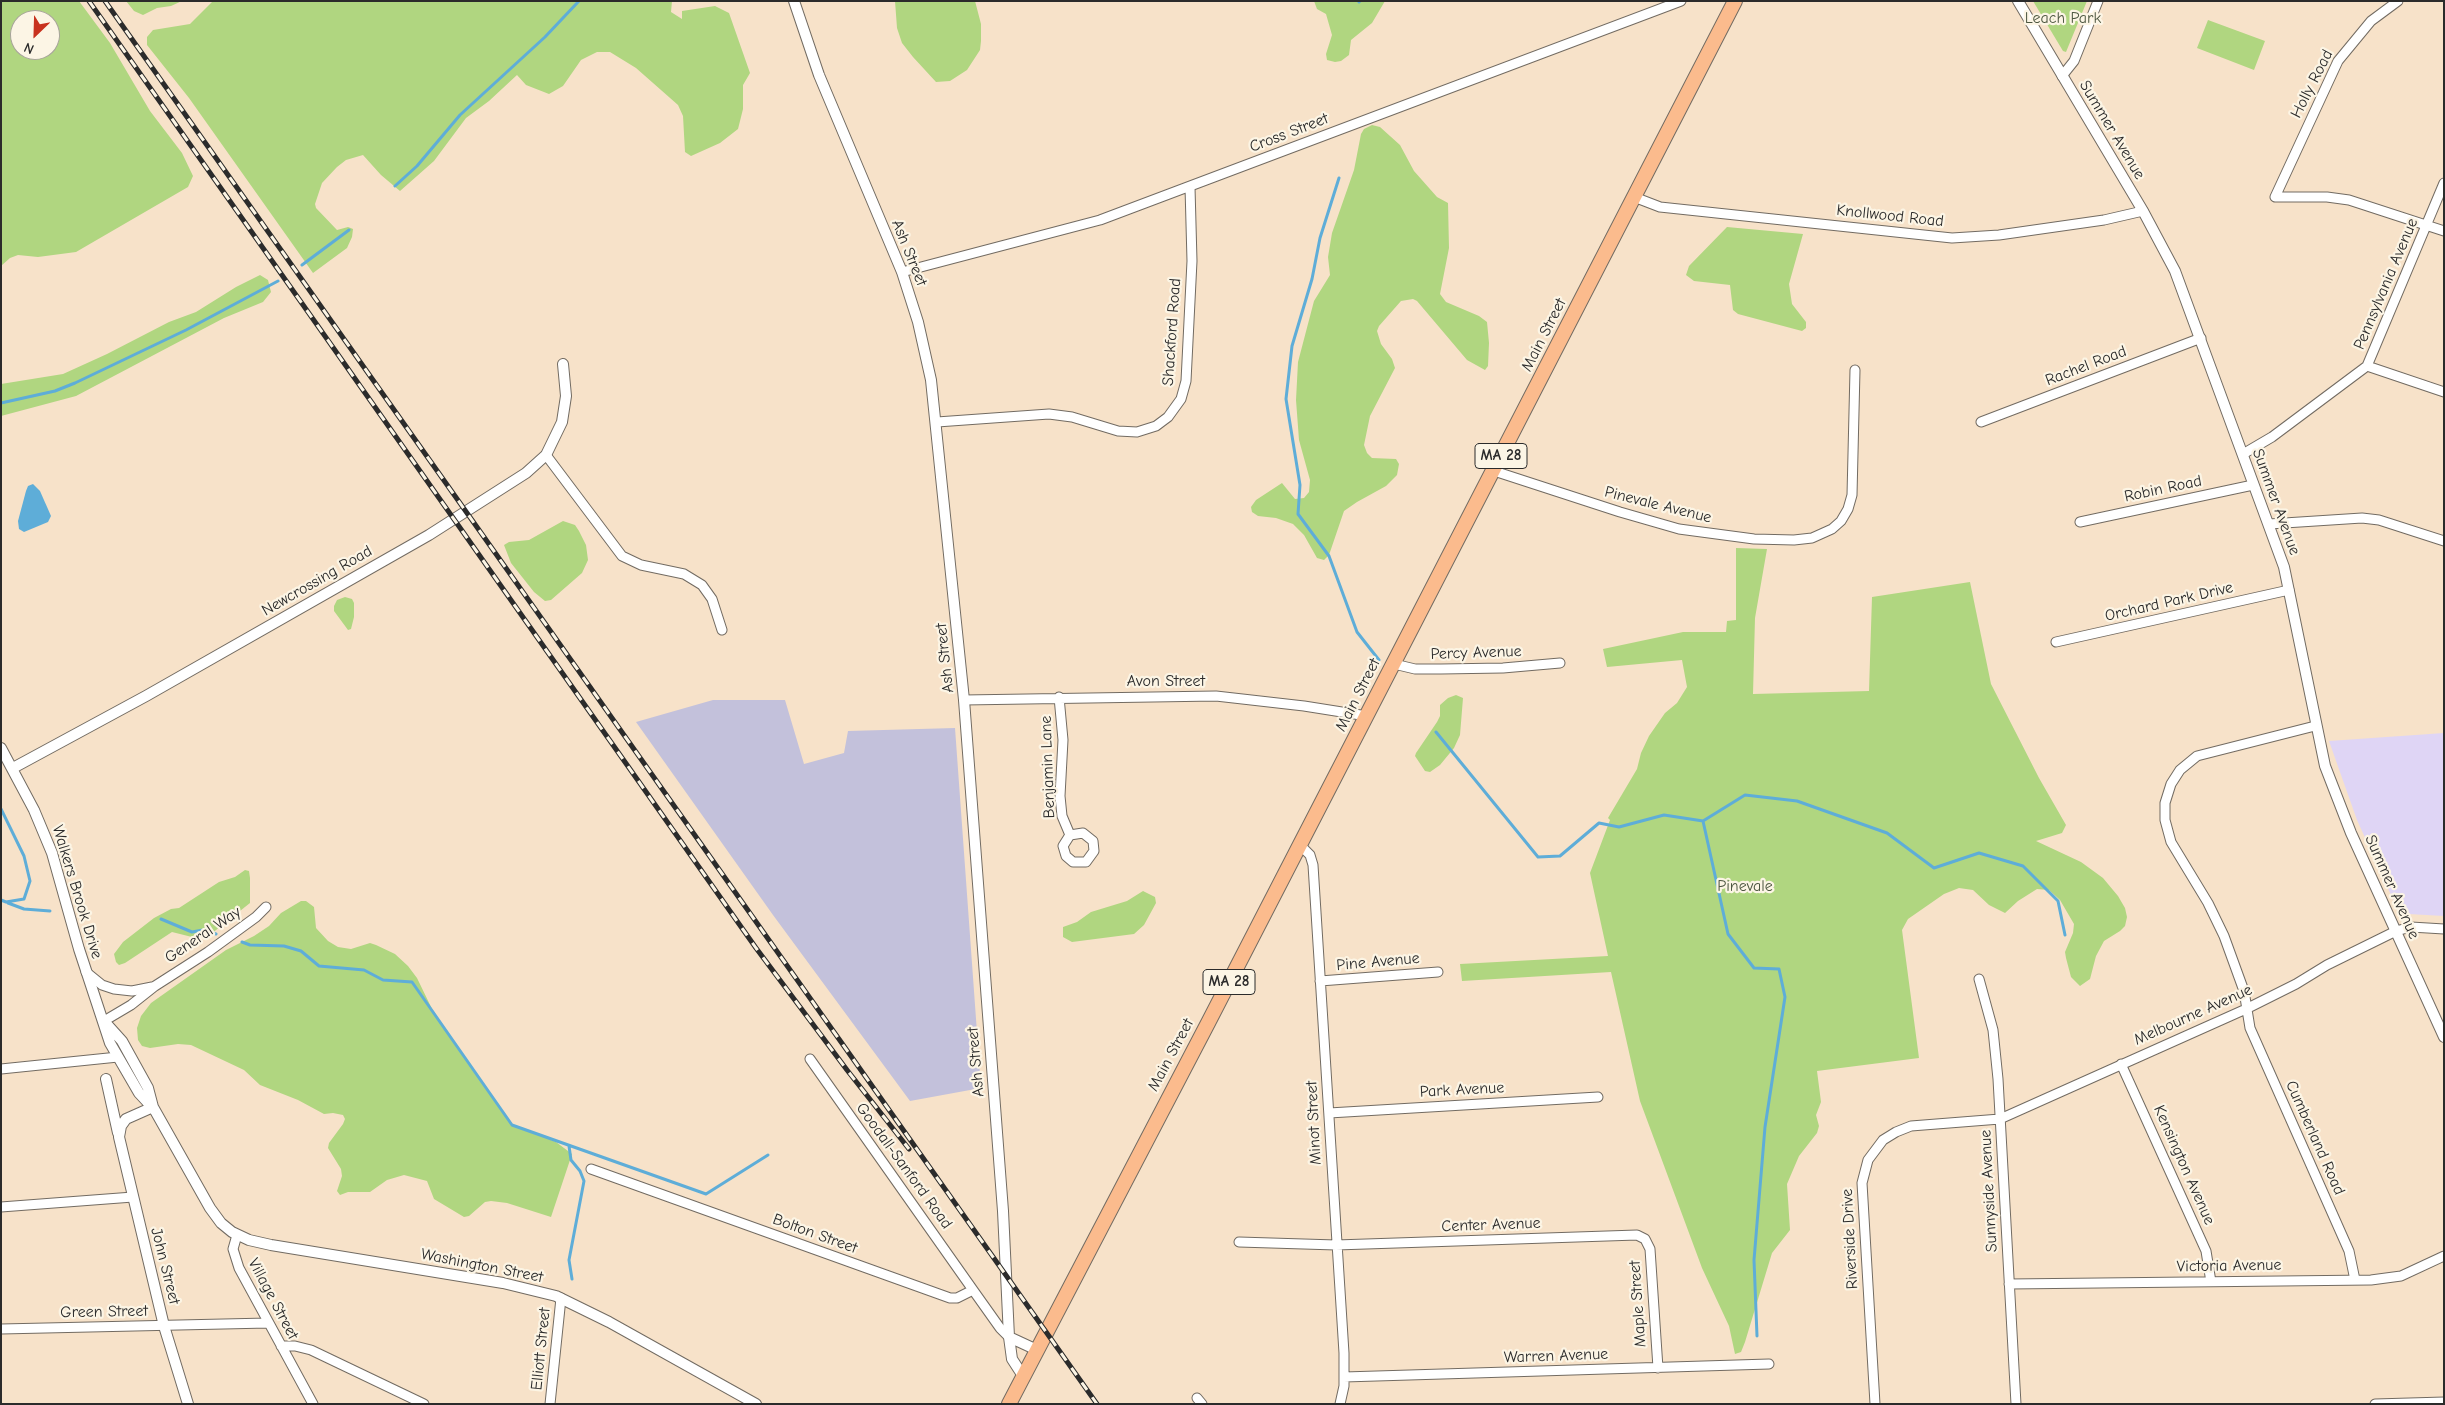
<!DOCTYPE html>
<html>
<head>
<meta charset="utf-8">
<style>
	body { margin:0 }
	#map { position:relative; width:2445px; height:1405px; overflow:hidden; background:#f7e2c9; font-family:"Comic Neue",sans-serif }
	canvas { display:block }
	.frame { position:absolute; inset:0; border:2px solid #2b2b2b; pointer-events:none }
	.north { position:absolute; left:10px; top:10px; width:50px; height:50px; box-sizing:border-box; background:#fcf5e5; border:1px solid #a8a49b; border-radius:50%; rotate:204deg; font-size:14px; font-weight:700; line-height:20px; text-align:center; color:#2b2b2b }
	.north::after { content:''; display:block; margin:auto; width:18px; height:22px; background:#c8321e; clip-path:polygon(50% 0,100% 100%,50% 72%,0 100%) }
</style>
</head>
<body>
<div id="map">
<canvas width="2445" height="1405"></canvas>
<div class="frame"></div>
<div class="north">N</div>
</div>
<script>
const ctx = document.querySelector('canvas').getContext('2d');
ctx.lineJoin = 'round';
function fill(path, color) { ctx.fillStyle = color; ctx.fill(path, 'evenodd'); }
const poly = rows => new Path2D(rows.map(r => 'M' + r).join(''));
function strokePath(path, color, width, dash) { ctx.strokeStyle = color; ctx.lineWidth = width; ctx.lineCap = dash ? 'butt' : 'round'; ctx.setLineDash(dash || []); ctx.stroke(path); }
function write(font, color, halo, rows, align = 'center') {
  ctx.font = font + ' "Comic Neue",sans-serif'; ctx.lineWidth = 4.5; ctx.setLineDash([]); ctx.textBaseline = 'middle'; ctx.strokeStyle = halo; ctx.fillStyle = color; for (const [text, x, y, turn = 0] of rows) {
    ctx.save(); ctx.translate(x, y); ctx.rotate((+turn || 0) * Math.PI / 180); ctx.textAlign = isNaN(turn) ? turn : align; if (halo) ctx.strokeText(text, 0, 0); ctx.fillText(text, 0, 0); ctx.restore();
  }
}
const built = poly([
	[2444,733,2444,916,2408,914,2396,906,2357,820,2329,741]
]);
const industrial = poly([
	[713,700,785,700,804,764,844,753,848,731,955,728,981,1088,910,1101,773,915,636,722]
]);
const green = poly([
	[1,1,79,1,110,43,150,111,182,153,193,176,188,187,76,252,38,257,18,255,10,258,1,266],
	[20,20,50,20,50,50,20,50],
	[126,1,182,1,171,6,157,8,143,15,134,11],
	[213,1,672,1,671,12,682,19,682,11,715,6,729,13,750,73,743,85,743,109,738,129,720,143,691,156,685,152,683,116,678,105,636,68,610,52,597,52,581,60,563,86,549,94,526,85,517,75,489,101,466,118,434,161,400,191,381,175,363,155,346,160,337,167,322,183,315,204,316,208,337,230,348,227,353,229,352,237,347,248,313,273,189,98,147,45,147,37,153,30,190,24],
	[895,1,975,1,981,24,981,41,980,50,967,70,950,81,936,82,913,57,902,43,897,28],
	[1314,1,1385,1,1372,23,1351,40,1349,55,1341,61,1335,62,1327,60,1326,54,1332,35,1326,14,1317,9],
	[2033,1,2087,1,2066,52,2063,51],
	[2208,20,2265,41,2254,70,2197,48],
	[1372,125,1380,127,1400,145,1414,171,1437,197,1448,203,1449,248,1440,294,1446,302,1479,316,1487,322,1489,343,1488,366,1485,370,1467,360,1417,301,1413,299,1401,301,1379,326,1377,331,1381,344,1392,359,1395,368,1370,416,1364,445,1367,453,1372,458,1396,459,1399,464,1397,475,1386,486,1357,502,1344,511,1329,555,1324,560,1317,558,1304,535,1293,524,1276,518,1258,516,1252,512,1251,507,1256,500,1282,483,1295,499,1304,498,1309,492,1310,480,1299,440,1296,400,1298,362,1314,301,1330,275,1328,257,1332,233,1354,170,1361,134,1364,129],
	[1727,227,1803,234,1789,284,1792,304,1806,322,1806,328,1802,331,1738,314,1733,310,1730,285,1694,281,1686,275,1689,266],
	[260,275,268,280,271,292,263,302,224,318,76,396,1,416,1,384,63,374,107,354,169,322,196,312,236,287],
	[563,521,575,525,579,531,586,545,588,560,582,573,551,600,545,601,534,592,511,563,504,545,509,542,529,540],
	[1736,548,1767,549,1755,618,1753,694,1869,691,1872,597,1970,582,1991,684,2039,778,2066,825,2062,833,2036,841,2081,862,2103,878,2118,896,2125,908,2127,917,2125,926,2120,931,2104,941,2096,956,2090,979,2080,986,2071,977,2066,958,2065,952,2073,933,2074,924,2060,900,2049,890,2037,889,2018,901,2005,913,1989,905,1973,890,1959,888,1944,894,1908,919,1902,930,1919,1058,1817,1071,1821,1102,1816,1115,1819,1126,1817,1133,1799,1156,1787,1184,1790,1230,1772,1253,1745,1342,1741,1352,1735,1354,1729,1326,1702,1268,1640,1101,1611,972,1462,981,1460,964,1608,956,1590,873,1610,820,1608,818,1637,769,1641,753,1649,736,1665,713,1677,703,1687,687,1682,660,1607,667,1603,649,1683,632,1726,632,1727,621,1736,620],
	[345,597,352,599,354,603,354,617,351,629,348,630,334,611,334,606,337,600],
	[1456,695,1463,698,1460,735,1454,748,1440,765,1430,772,1425,771,1415,756,1416,753,1437,722,1440,716,1440,705,1448,698],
	[245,870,249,871,250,878,250,903,211,934,192,937,172,932,125,963,119,965,116,962,114,954,123,942,154,918,171,909,179,908,219,882,235,877],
	[1143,891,1155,897,1156,903,1144,925,1134,934,1072,942,1063,937,1063,927,1077,922,1091,912,1127,901],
	[301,901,306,901,314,907,316,928,328,941,338,947,351,949,370,943,376,945,395,954,408,966,417,978,433,1011,511,1124,556,1142,572,1154,551,1217,507,1203,491,1201,485,1202,469,1216,464,1217,434,1199,427,1181,404,1175,387,1180,370,1192,348,1192,340,1195,337,1191,342,1176,341,1169,328,1148,329,1143,343,1124,345,1119,343,1115,333,1113,324,1114,298,1100,260,1085,244,1070,191,1045,178,1044,150,1048,142,1046,138,1040,137,1028,141,1016,151,1003,226,950,254,936,269,926,281,913]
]);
const water = poly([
	[33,484,40,491,51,516,48,522,24,532,19,529,18,521,26,491,28,486]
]);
const stream = poly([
	[1359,2,1360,1],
	[1339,178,1320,238,1312,279,1292,346,1286,399,1300,485,1298,514,1329,556,1357,632,1379,660],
	[395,186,417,166,460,115,545,37,579,1],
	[302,265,349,230],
	[1,403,55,391,75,383,186,330,278,281],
	[1436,732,1538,857,1560,856,1599,823,1619,827,1664,815,1703,821,1728,934,1754,968,1779,969,1785,997,1765,1127,1754,1260,1757,1336],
	[1,809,24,856,30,881,24,899,6,902,1,900],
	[1703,821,1745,795,1797,801,1887,833,1934,868,1979,853,2023,866,2058,901,2065,935],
	[8,903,24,909,50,911],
	[161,919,192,932,203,930,216,934],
	[242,942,250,945,284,946,301,951,319,966,364,970,383,980,412,982,512,1125,706,1194,768,1155],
	[569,1146,571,1160,580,1171,584,1181,569,1260,572,1279]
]);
const minor = poly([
	[2398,1,2371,21,2338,61,2275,197,2327,197,2349,200,2444,231],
	[2062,76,2074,61,2098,1],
	[1634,197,1660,207,1952,238,1999,235,2104,220,2143,211],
	[902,272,1100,220,1681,1],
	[2367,366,2444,392],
	[937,422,1049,414,1072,417,1118,431,1137,432,1156,426,1168,417,1181,399,1186,381,1192,261,1190,187],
	[1981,422,2201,338],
	[2243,454,2272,437,2367,366,2444,183],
	[546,455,622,556,641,565,684,574,702,585,712,599,722,630],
	[1494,471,1620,512,1679,529,1754,539,1794,540,1812,538,1832,529,1841,521,1848,509,1852,495,1855,370],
	[2080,522,2253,485],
	[2269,524,2362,518,2379,520,2444,541],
	[2056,642,2289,590],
	[1394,664,1415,669,1441,669,1503,668,1560,663],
	[1059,697,1063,740,1060,796,1062,816,1070,835,1083,833,1093,841,1094,851,1086,862,1073,862,1066,856,1063,846,1070,835],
	[964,700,1216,696,1304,706,1367,716],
	[2315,726,2197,756,2180,770,2171,784,2165,803,2165,820,2171,842,2208,903,2224,936,2244,991,2250,1028,2349,1251,2355,1280],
	[1300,845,1310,855,1313,865,1344,1353,1344,1386,1340,1404],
	[86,972,102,985,114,989,132,991,152,987],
	[1979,979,1993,1030,1998,1079,2016,1404],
	[1320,981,1438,972],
	[104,1021,131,1005,155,986,208,952,256,917,266,907],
	[810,1059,973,1290],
	[2121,1064,2206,1251,2211,1282],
	[1,1069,118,1057],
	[1329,1113,1598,1097],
	[591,1169,950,1298,957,1298,973,1290,1000,1328,1009,1337],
	[1,1207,133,1197],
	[237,1235,233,1249,239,1268,313,1404],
	[1239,1242,1336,1245,1637,1235,1645,1239,1650,1249,1658,1368],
	[2009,1284,2371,1280,2401,1276,2444,1256],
	[1,1329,268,1323],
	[281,1346,295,1346,311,1350,424,1404],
	[1344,1377,1769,1364],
	[1197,1398,1202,1404],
	[550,1404,561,1298],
	[1875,1404,1862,1183,1868,1160,1883,1140,1896,1132,1911,1126,2000,1119,2246,1009,2296,984,2327,965,2396,931,2411,927,2444,929],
	[2375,1404,2444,1402]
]);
const tertiary = poly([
	[794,1,819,75,902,272,918,322,931,380,964,700,1003,1211,1009,1337,1012,1359,1023,1376],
	[2018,1,2143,211,2175,271,2284,567,2325,766,2351,833,2444,1037],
	[1,748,34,810,52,853,79,949,110,1043,139,1093,152,1107],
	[13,768,146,696,429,535,526,473,546,455,562,422,566,396,563,364],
	[104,1021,122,1041,148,1088,153,1107,210,1208,221,1223,232,1232,249,1240,271,1245,503,1283,556,1296,609,1322,756,1404],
	[106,1079,118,1133],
	[153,1107,126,1119,121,1126,119,1137,164,1326,188,1404],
	[1009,1337,1037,1350]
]);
const primary = poly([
	[1009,1404,1208,1023,1735,1]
]);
const rail = poly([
	[89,1,756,948,847,1070,909,1149],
	[105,1,1097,1404]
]);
const shields = [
	[1501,456,52],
	[1229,982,52]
];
const shieldNames = [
	["MA 28",1501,456],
	["MA 28",1229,982]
];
const parkNames = [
	["Leach Park",2063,18],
	["Pinevale",1745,886]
];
const streetNames = [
	["Holly Road",2312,84,-63],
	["Summer Avenue",2112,130,59],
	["Cross Street",1289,133,-21],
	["Knollwood Road",1890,216,6],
	["Ash Street",909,253,68],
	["Pennsylvania Avenue",2386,284,-67],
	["Shackford Road",1172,332,-86],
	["Main Street",1544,335,-63],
	["Rachel Road",2086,366,-21],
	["Robin Road",2163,489,-12],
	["Summer Avenue",2276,502,70],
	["Pinevale Avenue",1658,505,14],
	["Newcrossing Road",317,581,-30],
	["Orchard Park Drive",2169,602,-13],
	["Percy Avenue",1476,653,-2],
	["Ash Street",945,658,-96],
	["Avon Street",1166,681],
	["Main Street",1358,695,-63],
	["Benjamin Lane",1048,767,-92],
	["Summer Avenue",2392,887,66],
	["Walkers Brook Drive",77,892,73],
	["General Way",203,935,-34],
	["Pine Avenue",1378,962,-5],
	["Melbourne Avenue",2193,1015,-24],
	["Main Street",1171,1055,-62],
	["Ash Street",976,1062,-95],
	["Park Avenue",1462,1090,-3],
	["Minot Street",1314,1123,-93],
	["Cumberland Road",2315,1138,66],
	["Kensington Avenue",2184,1165,66],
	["Goodall-Sanford Road",904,1166,54],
	["Sunnyside Avenue",1989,1191,-93],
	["Center Avenue",1491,1225,-2],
	["Bolton Street",815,1234,20],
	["Riverside Drive",1850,1239,-93],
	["John Street",165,1266,76],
	["Washington Street",482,1266,11],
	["Victoria Avenue",2229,1266,-1],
	["Village Street",273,1299,62],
	["Maple Street",1638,1304,-94],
	["Green Street",104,1312,-1],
	["Elliott Street",541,1349,-84],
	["Warren Avenue",1556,1356,-2]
];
fill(built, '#dfd5f5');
fill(industrial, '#c3c1db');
fill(green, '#b0d680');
fill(water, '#5eadd8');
strokePath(stream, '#5eadd8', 3);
strokePath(minor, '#726b62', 11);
strokePath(tertiary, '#726b62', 12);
strokePath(primary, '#726b62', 16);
strokePath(minor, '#fff', 9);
strokePath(tertiary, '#fff', 10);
strokePath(primary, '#fbbb8d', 14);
strokePath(rail, '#2b2b2b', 5);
strokePath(rail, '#fcf5e5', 3, [9]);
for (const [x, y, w] of shields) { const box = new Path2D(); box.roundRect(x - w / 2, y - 12.5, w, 25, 4); ctx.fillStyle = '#fcf5e5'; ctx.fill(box); strokePath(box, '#2b2b2b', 1); }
write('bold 15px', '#2b2b2b', null, shieldNames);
write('16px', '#4c5640', '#fcf5e5', parkNames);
write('16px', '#2b2b2b', '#fcf5e5', streetNames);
</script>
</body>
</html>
